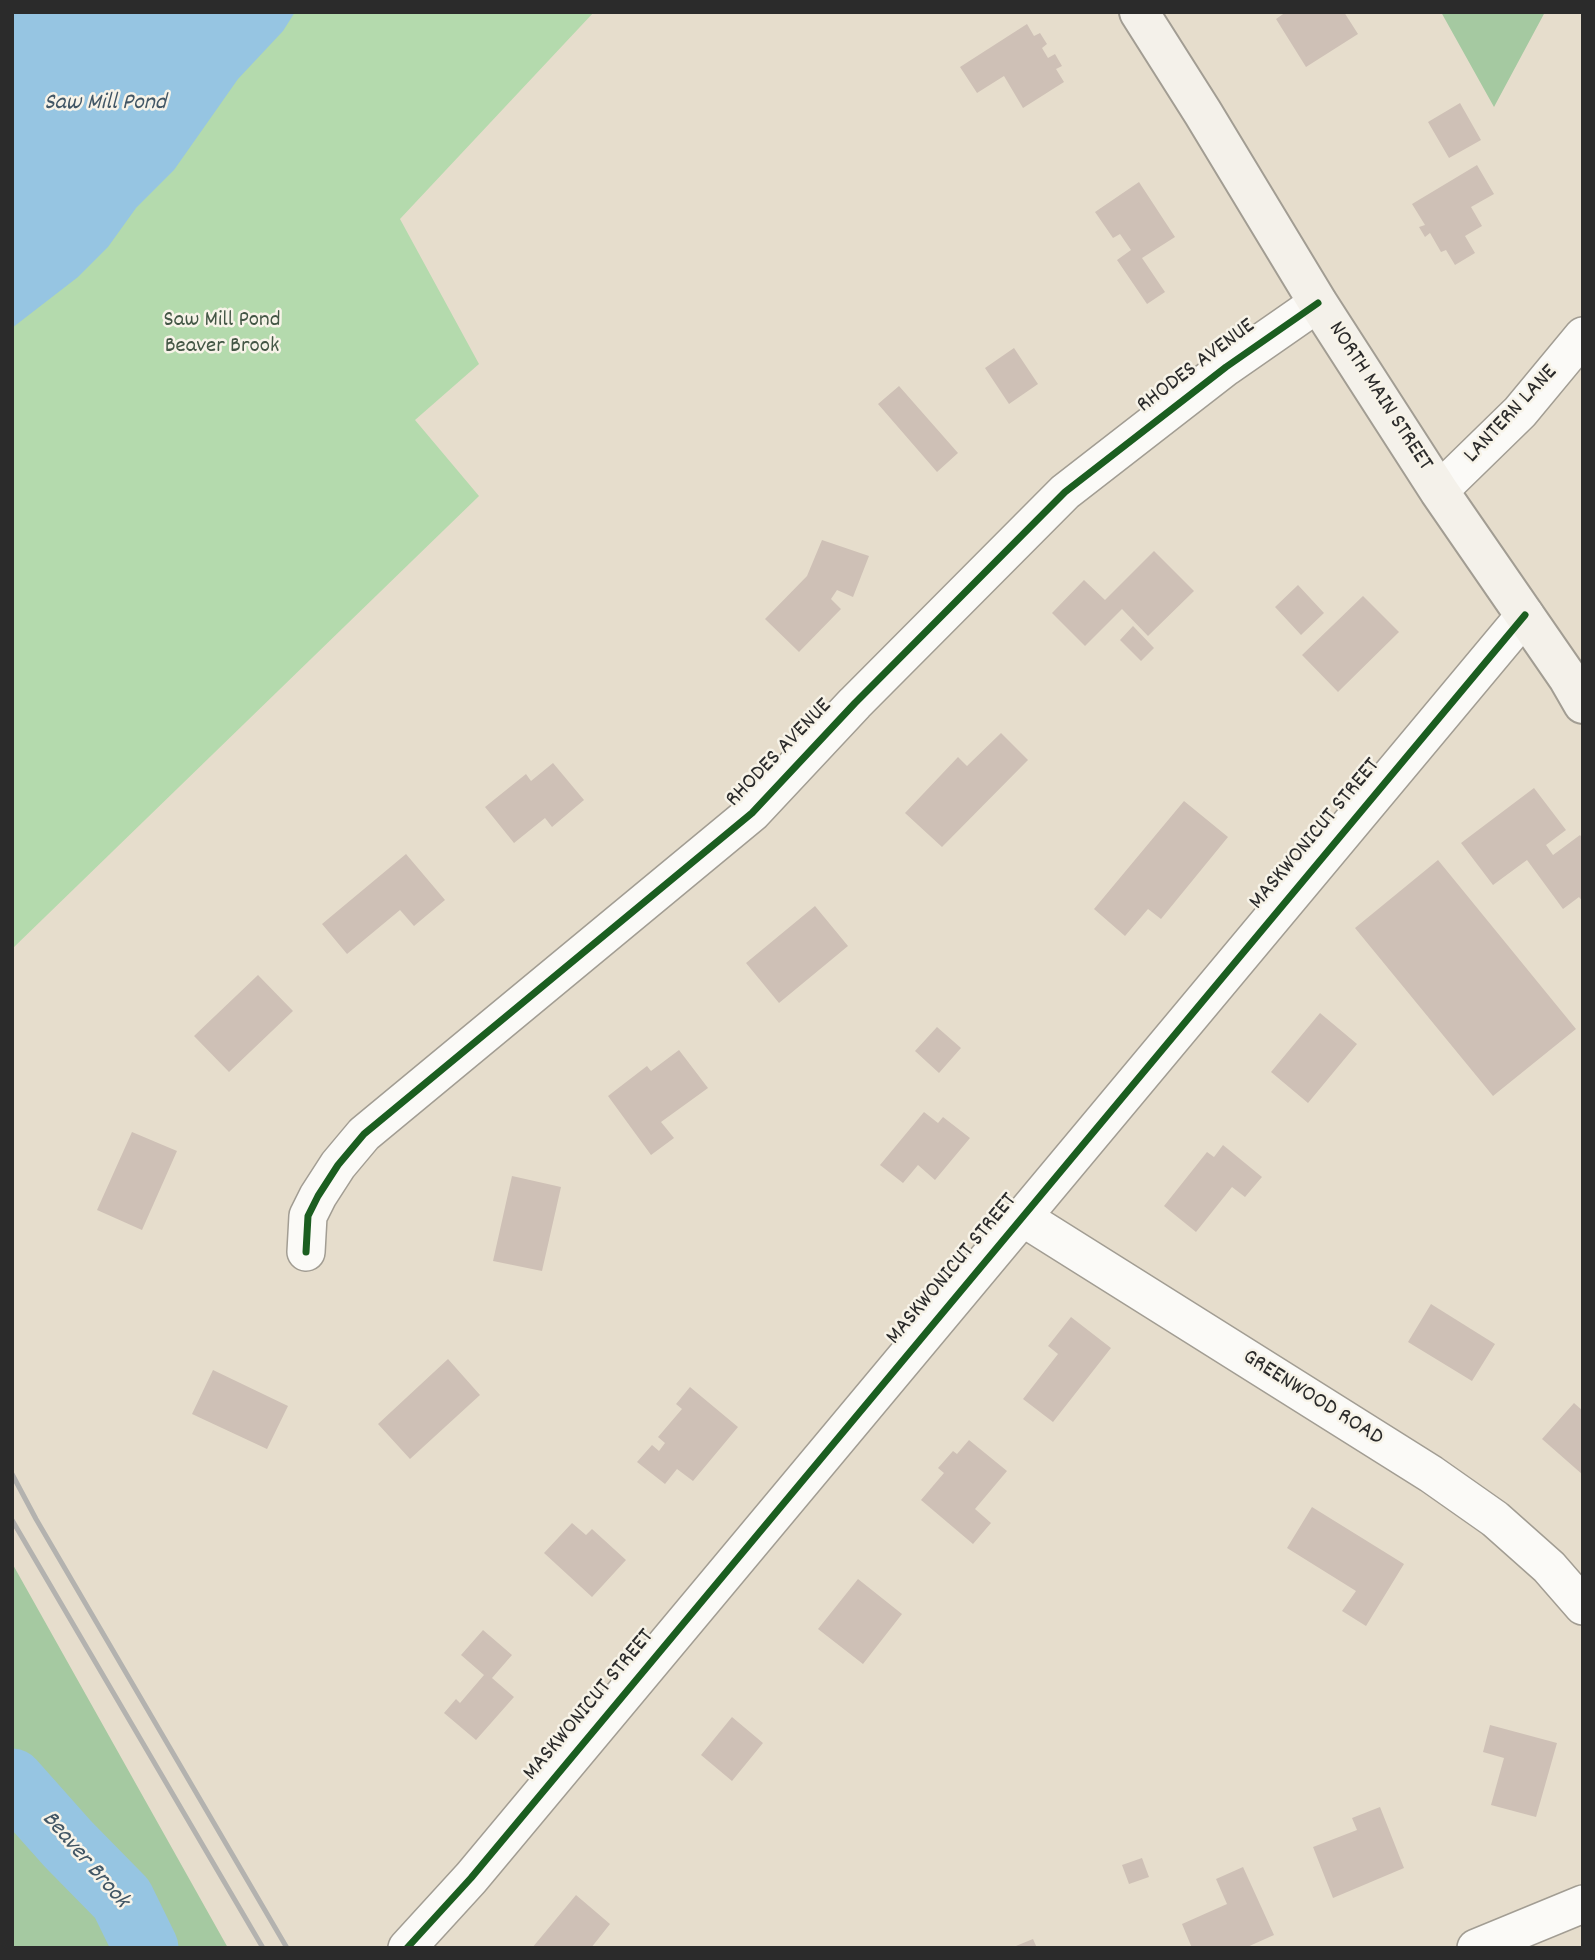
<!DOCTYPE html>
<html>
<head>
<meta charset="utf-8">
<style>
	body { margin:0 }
	#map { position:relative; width:1595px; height:1960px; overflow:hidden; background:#e6ddcc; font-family:Dekko,sans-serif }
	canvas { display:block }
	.frame { position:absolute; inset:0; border:14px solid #2b2b2b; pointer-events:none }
</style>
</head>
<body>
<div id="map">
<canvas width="1595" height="1960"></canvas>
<div class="frame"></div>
</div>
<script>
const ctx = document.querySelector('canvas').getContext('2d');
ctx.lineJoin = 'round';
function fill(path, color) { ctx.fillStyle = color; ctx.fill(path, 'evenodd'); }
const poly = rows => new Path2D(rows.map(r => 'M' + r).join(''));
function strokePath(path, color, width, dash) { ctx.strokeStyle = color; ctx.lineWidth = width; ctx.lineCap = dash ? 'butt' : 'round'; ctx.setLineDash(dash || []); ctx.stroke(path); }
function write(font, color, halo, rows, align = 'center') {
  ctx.font = font + ' Dekko,sans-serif'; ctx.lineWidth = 5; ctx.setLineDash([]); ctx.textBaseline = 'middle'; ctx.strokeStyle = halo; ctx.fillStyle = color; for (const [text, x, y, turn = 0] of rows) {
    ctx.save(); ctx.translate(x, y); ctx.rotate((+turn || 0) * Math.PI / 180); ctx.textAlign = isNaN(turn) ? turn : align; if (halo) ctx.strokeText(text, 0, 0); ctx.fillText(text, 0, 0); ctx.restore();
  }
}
const green = poly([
	[12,12,594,12,400,219,479,364,415,420,479,496,12,949]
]);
const forest = poly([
	[1441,12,1545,12,1494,107],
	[12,1563,228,1948,12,1948]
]);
const water = poly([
	[12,12,295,12,283,31,238,79,174,170,136,208,108,247,78,277,12,328]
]);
const river = poly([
	[12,1781,68,1844,122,1899,146,1948]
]);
const building = poly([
	[1286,12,1344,12,1358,34,1306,67,1276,19],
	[1027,24,1034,36,1040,33,1047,44,1042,48,1048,58,1055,54,1062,66,1056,69,1064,82,1023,108,1004,76,977,93,960,67],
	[1460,103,1481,140,1449,158,1428,122],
	[1477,165,1494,194,1471,207,1482,226,1465,236,1475,253,1455,265,1446,250,1441,252,1430,233,1425,237,1419,227,1425,225,1412,204],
	[1139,182,1175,237,1142,258,1165,292,1147,304,1117,260,1131,250,1120,234,1113,238,1095,212],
	[1014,348,1038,384,1009,404,985,368],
	[899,386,958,453,937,472,878,404],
	[822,540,869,556,853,597,837,590,831,599,841,609,799,652,765,619,807,576],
	[1154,551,1194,591,1148,636,1122,609,1085,646,1052,613,1084,580,1105,600],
	[1298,585,1324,613,1301,635,1275,607],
	[1363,596,1399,632,1338,692,1302,655],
	[1133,626,1154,648,1141,661,1120,640],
	[1001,733,1028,760,942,847,905,813,958,757,967,766],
	[553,763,584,800,552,827,545,818,514,843,485,807,526,774,531,781],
	[1534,788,1566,830,1546,845,1553,855,1580,835,1583,839,1583,902,1579,897,1563,909,1527,860,1493,885,1461,843],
	[1184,801,1228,837,1161,919,1148,909,1125,936,1094,909],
	[406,854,445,900,414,926,400,910,347,954,322,924],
	[1438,860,1576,1029,1493,1096,1355,928],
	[815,906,848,946,779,1003,746,963],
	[258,975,293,1011,229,1072,194,1036],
	[1320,1013,1357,1044,1308,1103,1271,1072],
	[937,1027,961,1048,939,1073,915,1051],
	[679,1050,708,1088,661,1122,674,1138,651,1155,608,1096,647,1066,651,1071],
	[924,1112,938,1123,943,1117,970,1138,935,1180,918,1165,903,1183,880,1165],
	[132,1132,177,1151,142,1230,97,1210],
	[1223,1145,1262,1177,1245,1197,1232,1187,1196,1232,1164,1206,1207,1152,1214,1157],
	[512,1176,561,1187,542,1271,493,1261],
	[1431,1304,1495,1344,1472,1381,1408,1342],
	[1071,1317,1111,1348,1053,1422,1023,1399,1058,1354,1048,1346],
	[448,1359,480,1395,410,1459,378,1424],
	[213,1370,288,1406,267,1449,192,1414],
	[690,1387,738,1427,693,1481,677,1469,665,1484,637,1462,652,1445,659,1451,665,1443,658,1437,682,1409,676,1404],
	[1574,1403,1583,1411,1583,1475,1542,1439],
	[969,1440,1007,1471,975,1509,991,1523,973,1544,921,1500,944,1473,938,1468,953,1451,957,1454],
	[1312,1507,1404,1564,1366,1626,1342,1611,1356,1591,1287,1548],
	[572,1523,586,1535,592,1529,626,1560,592,1597,544,1553],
	[858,1579,902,1614,863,1664,818,1629],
	[483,1630,512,1655,492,1678,514,1697,476,1740,444,1713,456,1699,460,1703,484,1675,461,1655],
	[732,1717,763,1743,732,1781,701,1755],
	[1490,1725,1557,1743,1536,1817,1491,1805,1504,1758,1483,1752],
	[1380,1807,1404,1868,1333,1898,1313,1847,1357,1830,1352,1818],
	[1142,1858,1149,1877,1129,1884,1122,1865],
	[1243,1867,1274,1935,1245,1948,1192,1948,1182,1924,1227,1904,1216,1879],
	[576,1895,610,1924,591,1948,532,1948],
	[1033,1939,1037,1948,1011,1948]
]);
const street = poly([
	[1439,491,1520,412,1583,336],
	[1022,1217,1431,1474,1495,1519,1549,1567,1583,1606],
	[306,1252,308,1216,318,1196,338,1165,364,1134,752,813,855,703,1065,492,1226,367,1318,303],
	[407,1948,471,1878,1525,615],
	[1476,1948,1583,1904]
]);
const secondary = poly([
	[1139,12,1203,113,1318,303,1439,491,1568,678,1583,704]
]);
const rail = poly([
	[12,1474,36,1519,287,1948],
	[12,1520,263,1948]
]);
const cycleway = poly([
	[306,1252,308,1216,318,1196,338,1165,364,1134,752,813,855,703,1065,492,1226,367,1318,303],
	[407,1948,471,1878,1525,615]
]);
const parkNames = [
	["Saw Mill Pond",222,322],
	["Beaver Brook",222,348]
];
const streetNames = [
	["RHODES AVENUE",1197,367,-37],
	["NORTH MAIN STREET",1379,397,57],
	["LANTERN LANE",1512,415,-47],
	["RHODES AVENUE",780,754,-46],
	["MASKWONICUT STREET",1316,835,-50],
	["MASKWONICUT STREET",953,1270,-50],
	["GREENWOOD ROAD",1312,1399,32],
	["MASKWONICUT STREET",590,1706,-50]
];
const waterNames = [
	["Saw Mill Pond",105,105],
	["Beaver Brook",84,1861,49]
];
fill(green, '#b4daad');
fill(forest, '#a5c9a1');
fill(water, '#96c5e2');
strokePath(river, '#96c5e2', 65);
fill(building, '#cec0b6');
strokePath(street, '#a29d93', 40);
strokePath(secondary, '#a29d93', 42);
strokePath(street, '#fbfaf7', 37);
strokePath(secondary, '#f4f1ea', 38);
strokePath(rail, '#b3b2af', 5);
strokePath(cycleway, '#1b5e20', 7);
write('23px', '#435645', '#f7f3e8', parkNames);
write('23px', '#2b2b2b', '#f7f3e8', streetNames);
write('italic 24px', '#415665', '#f7f3e8', waterNames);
</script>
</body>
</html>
